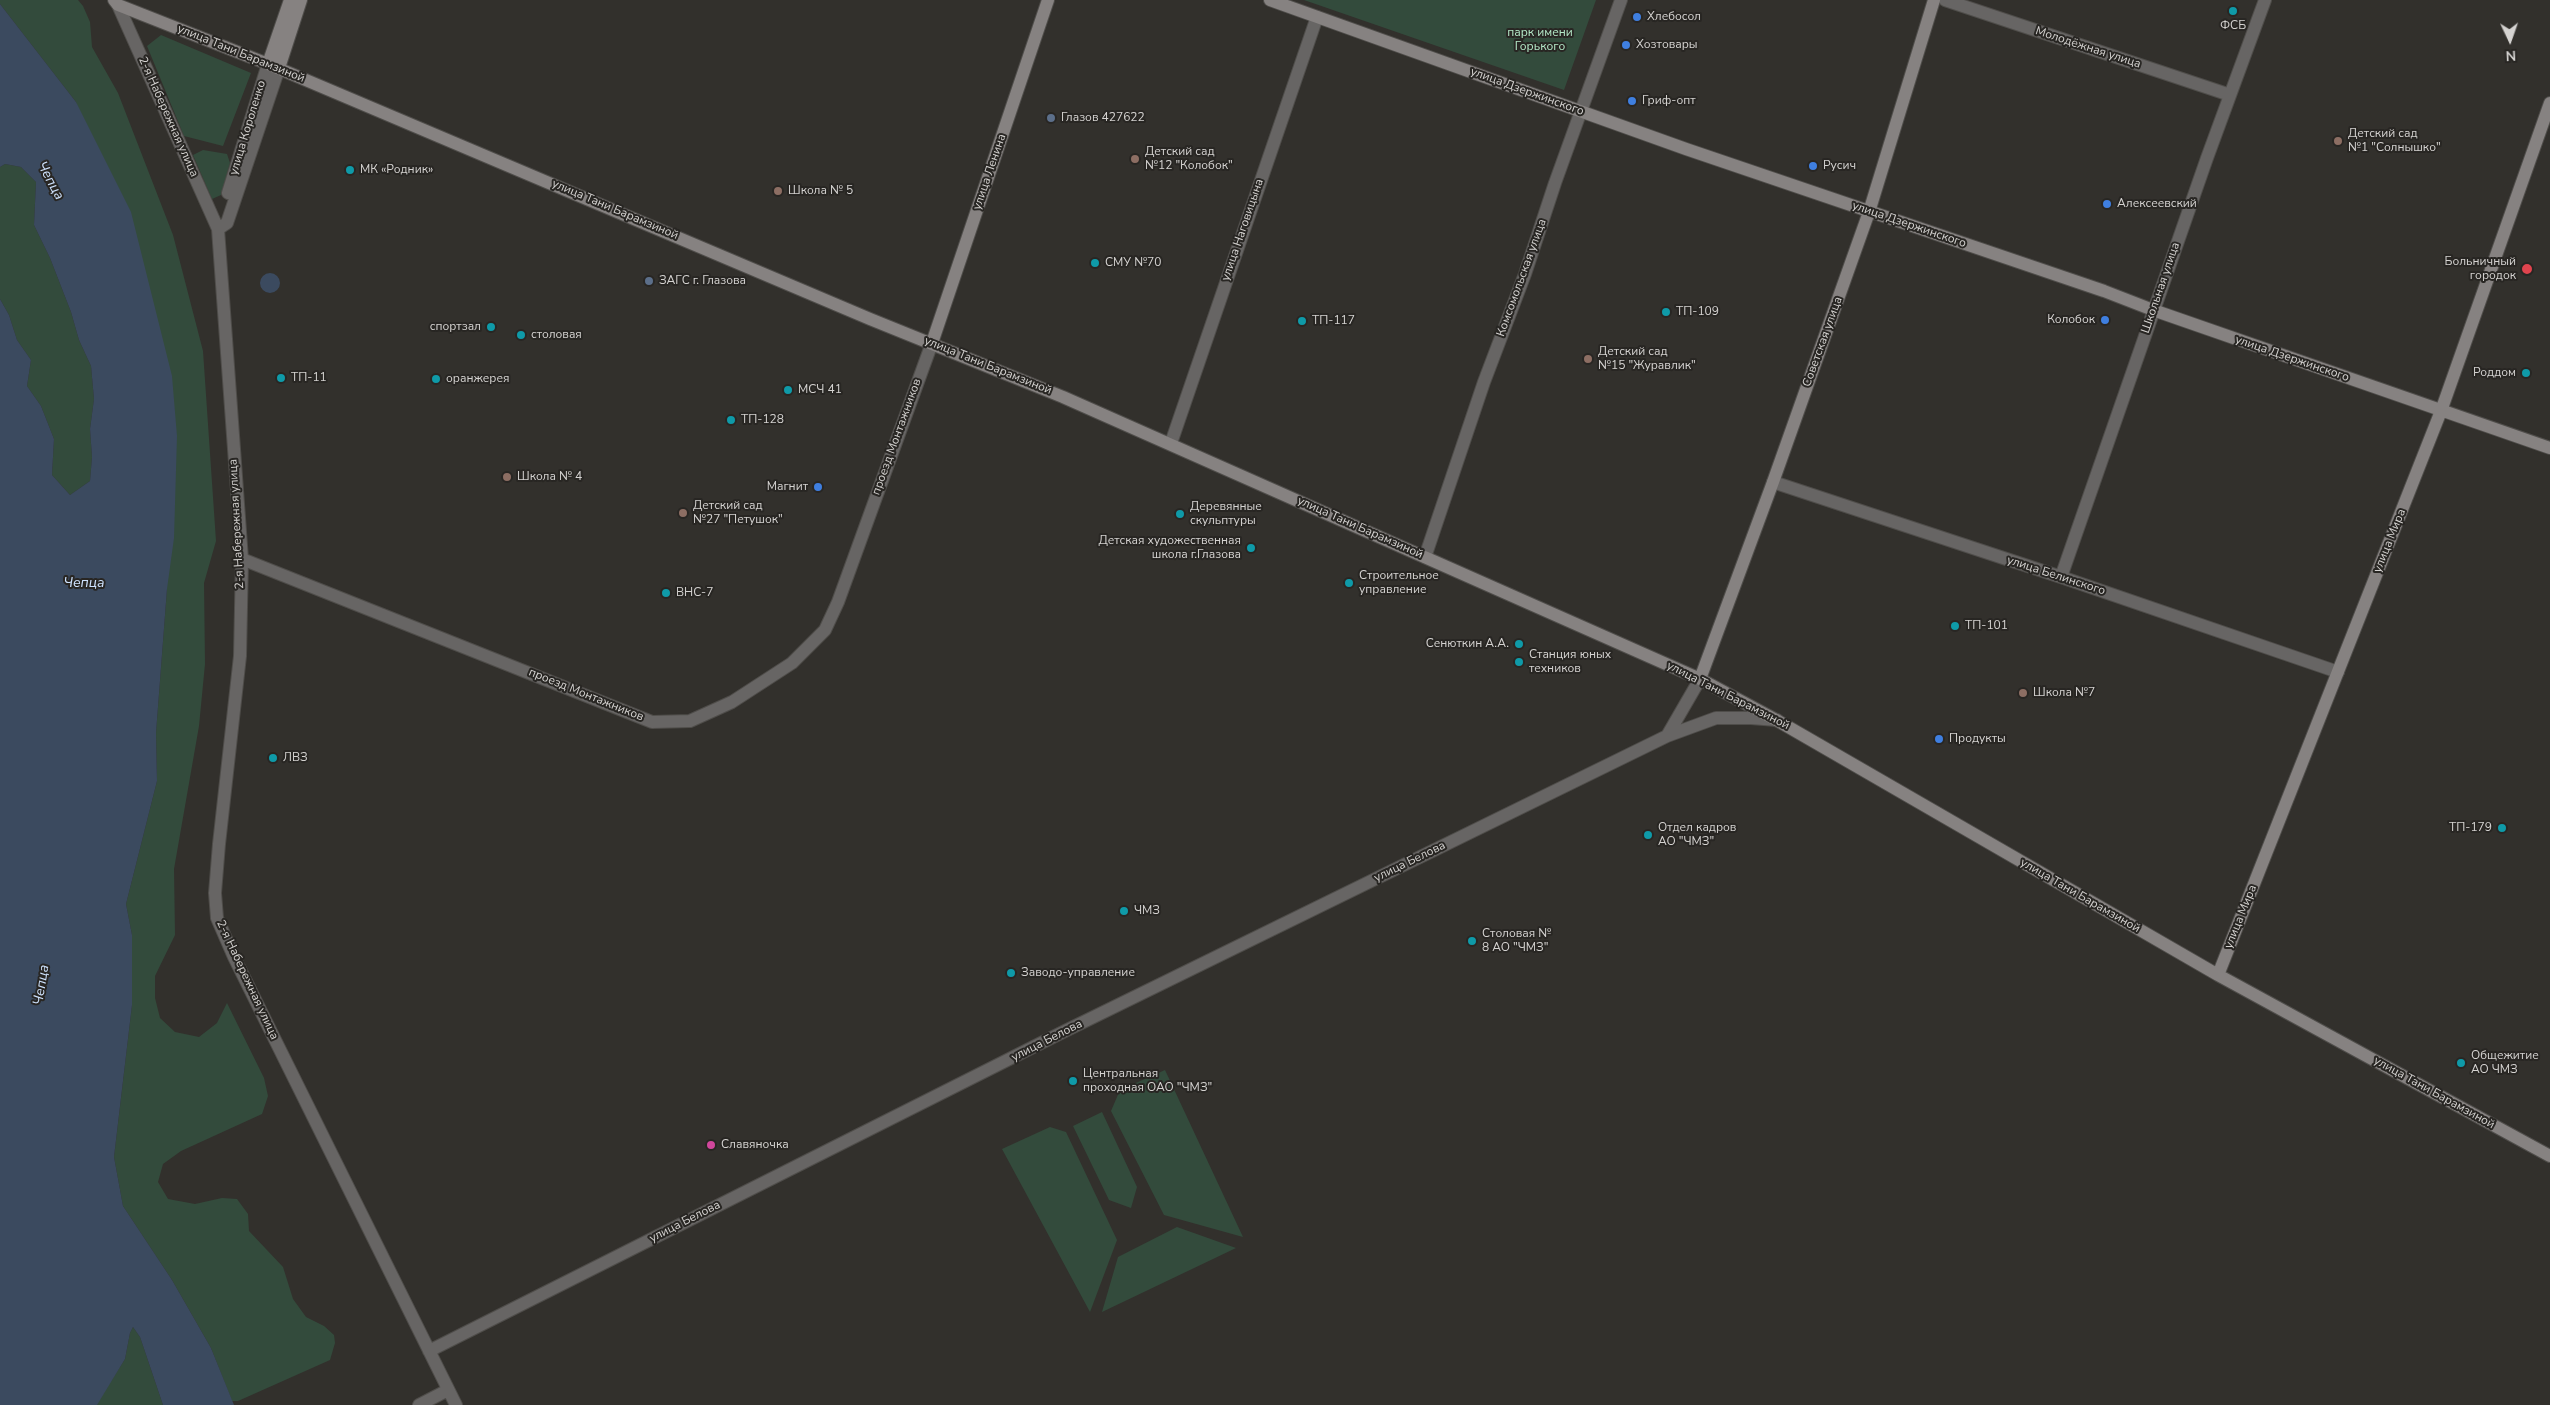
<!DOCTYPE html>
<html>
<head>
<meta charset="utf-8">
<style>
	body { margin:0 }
	#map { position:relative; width:2550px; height:1405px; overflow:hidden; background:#32302c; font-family:"Nunito Sans",sans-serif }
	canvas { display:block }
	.north { position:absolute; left:2485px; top:15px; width:50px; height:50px; -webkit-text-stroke:4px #282623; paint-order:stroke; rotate:177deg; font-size:14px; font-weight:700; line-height:20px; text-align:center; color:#d5d3d1 }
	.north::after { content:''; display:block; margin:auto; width:18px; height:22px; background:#d5d3d1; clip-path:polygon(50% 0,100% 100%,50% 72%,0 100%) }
</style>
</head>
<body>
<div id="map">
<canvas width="2550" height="1405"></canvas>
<div class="north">N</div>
</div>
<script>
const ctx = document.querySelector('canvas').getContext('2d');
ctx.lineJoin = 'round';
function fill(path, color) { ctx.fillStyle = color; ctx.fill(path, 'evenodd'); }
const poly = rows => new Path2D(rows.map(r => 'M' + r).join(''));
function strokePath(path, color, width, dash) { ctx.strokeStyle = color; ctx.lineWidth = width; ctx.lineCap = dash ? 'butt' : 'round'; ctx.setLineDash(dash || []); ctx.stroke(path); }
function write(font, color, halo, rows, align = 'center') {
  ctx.font = font + ' "Nunito Sans",sans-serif'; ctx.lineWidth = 4; ctx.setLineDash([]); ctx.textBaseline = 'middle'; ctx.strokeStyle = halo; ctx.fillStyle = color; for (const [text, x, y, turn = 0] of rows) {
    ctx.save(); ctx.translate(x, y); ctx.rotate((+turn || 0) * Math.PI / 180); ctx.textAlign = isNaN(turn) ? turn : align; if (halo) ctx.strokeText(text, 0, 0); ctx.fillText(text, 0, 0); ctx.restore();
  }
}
const green = poly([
	[0,0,78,0,83,6,90,22,92,47,118,93,173,235,203,351,216,541,204,583,205,664,199,726,174,869,175,935,155,976,155,998,160,1018,175,1032,199,1037,217,1023,227,1003,264,1078,268,1096,262,1114,181,1151,163,1164,158,1182,168,1199,195,1204,222,1198,237,1199,248,1214,249,1231,283,1267,293,1299,306,1317,324,1326,334,1335,335,1343,330,1360,238,1401,232,1401,211,1348,172,1280,123,1206,114,1157,132,1005,132,935,126,904,157,781,156,733,167,589,76,102,0,4],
	[1304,0,1596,0,1564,90],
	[161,35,251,73,223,146,184,136,147,46],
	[203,150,227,154,230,163,221,195,212,199,193,155],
	[5,164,21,167,36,182,34,225,50,258,71,312,79,340,91,366,94,399,90,429,92,457,90,481,70,495,52,475,54,439,41,406,27,386,31,360,17,340,9,315,0,299,0,167],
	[1165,1070,1243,1237,1164,1215,1111,1111,1120,1090],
	[1102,1112,1137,1187,1131,1208,1109,1200,1073,1126],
	[1050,1127,1066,1132,1117,1240,1090,1312,1002,1149],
	[1177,1227,1236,1248,1102,1312,1118,1257],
	[133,1327,140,1337,163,1405,96,1405,125,1359,130,1333]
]);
const water = poly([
	[0,4,76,102,131,212,172,376,177,436,174,538,167,589,156,733,157,781,126,904,132,935,132,1005,114,1157,123,1206,172,1280,211,1348,234,1405,163,1405,140,1337,133,1327,130,1333,125,1359,97,1405,0,1405,0,299,9,315,17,340,31,360,27,386,41,406,54,439,52,475,70,495,90,481,92,457,90,429,94,399,91,366,79,340,71,312,50,258,34,225,36,182,21,167,5,164,0,167],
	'260 283a10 10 0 1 1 20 0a10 10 0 1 1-20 0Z'
]);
const street = poly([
	[1945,0,2230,95],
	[118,5,218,229,242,559,240,656,219,844,215,893,217,918,234,957,456,1405],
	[228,193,268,64],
	[218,229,227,223,279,68],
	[1171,443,1317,17],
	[1773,482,2061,577,2338,672],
	[1425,557,1484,382,1525,274,1555,183,1621,0],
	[242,559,652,722,690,721,732,702,792,663,825,630,838,602,932,343],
	[2061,577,2207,158,2265,0],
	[1667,736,1716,718,1751,718,1777,720],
	[429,1351,1065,1031,1667,736,1700,679],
	[419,1405,448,1390]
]);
const secondary = poly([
	[114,0,118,5,268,64,870,319,1063,397,1700,679,1778,721,2218,975,2550,1156],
	[1270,0,1686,149,2104,291,2153,310,2550,448],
	[268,64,290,0],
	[279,68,301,0],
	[932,343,1048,0],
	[1700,679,1773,482,1869,212,1934,0],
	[2218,975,2441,411,2550,103]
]);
const markers = [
	[2233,11,5,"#0f9aa8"],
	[1637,17,5,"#3f7fe0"],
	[1626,45,5,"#3f7fe0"],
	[1632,101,5,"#3f7fe0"],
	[1051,118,5,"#5c6f8a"],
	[2338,141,5,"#8d6e63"],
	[1135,159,5,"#8d6e63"],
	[1813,166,5,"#3f7fe0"],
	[350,170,5,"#0f9aa8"],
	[778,191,5,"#8d6e63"],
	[2107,204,5,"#3f7fe0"],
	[1095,263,5,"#0f9aa8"],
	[2527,269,6,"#e0444e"],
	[649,281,5,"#5c6f8a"],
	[1666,312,5,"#0f9aa8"],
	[2105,320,5,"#3f7fe0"],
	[1302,321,5,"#0f9aa8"],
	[491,327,5,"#0f9aa8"],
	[521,335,5,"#0f9aa8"],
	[1588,359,5,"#8d6e63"],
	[2526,373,5,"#0f9aa8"],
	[281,378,5,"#0f9aa8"],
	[436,379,5,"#0f9aa8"],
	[788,390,5,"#0f9aa8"],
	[731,420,5,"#0f9aa8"],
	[507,477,5,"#8d6e63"],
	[818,487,5,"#3f7fe0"],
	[683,513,5,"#8d6e63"],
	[1180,514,5,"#0f9aa8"],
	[1251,548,5,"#0f9aa8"],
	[1349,583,5,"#0f9aa8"],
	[666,593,5,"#0f9aa8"],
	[1955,626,5,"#0f9aa8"],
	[1519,644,5,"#0f9aa8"],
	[1519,662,5,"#0f9aa8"],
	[2023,693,5,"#8d6e63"],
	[1939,739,5,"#3f7fe0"],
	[273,758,5,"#0f9aa8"],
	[2502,828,5,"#0f9aa8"],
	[1648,835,5,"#0f9aa8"],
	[1124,911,5,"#0f9aa8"],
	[1472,941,5,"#0f9aa8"],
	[1011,973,5,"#0f9aa8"],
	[2461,1063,5,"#0f9aa8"],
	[1073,1081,5,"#0f9aa8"],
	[711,1145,5,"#d1479c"]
];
const poiNames = [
	["Хлебосол",1647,17],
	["ФСБ",2233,26,"center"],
	["Хозтовары",1636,45],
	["Гриф-опт",1642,101],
	["Глазов 427622",1061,118],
	["Детский сад",2348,134],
	["№1 \"Солнышко\"",2348,148],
	["Детский сад",1145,152],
	["№12 \"Колобок\"",1145,166],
	["Русич",1823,166],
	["МК «Родник»",360,170],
	["Школа № 5",788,191],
	["Алексеевский",2117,204],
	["Больничный",2516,262,"right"],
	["городок",2516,276,"right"],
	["СМУ №70",1105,263],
	["ЗАГС г. Глазова",659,281],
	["ТП-109",1676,312],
	["Колобок",2095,320,"right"],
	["ТП-117",1312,321],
	["спортзал",481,327,"right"],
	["столовая",531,335],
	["Детский сад",1598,352],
	["№15 \"Журавлик\"",1598,366],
	["Роддом",2516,373,"right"],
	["ТП-11",291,378],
	["оранжерея",446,379],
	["МСЧ 41",798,390],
	["ТП-128",741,420],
	["Школа № 4",517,477],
	["Магнит",808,487,"right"],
	["Детский сад",693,506],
	["№27 \"Петушок\"",693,520],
	["Деревянные",1190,507],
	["скульптуры",1190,521],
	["Детская художественная",1241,541,"right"],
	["школа г.Глазова",1241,555,"right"],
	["Строительное",1359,576],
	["управление",1359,590],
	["ВНС-7",676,593],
	["ТП-101",1965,626],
	["Сенюткин А.А.",1509,644,"right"],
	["Станция юных",1529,655],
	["техников",1529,669],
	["Школа №7",2033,693],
	["Продукты",1949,739],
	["ЛВЗ",283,758],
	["Отдел кадров",1658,828],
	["АО \"ЧМЗ\"",1658,842],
	["ТП-179",2492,828,"right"],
	["ЧМЗ",1134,911],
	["Столовая №",1482,934],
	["8 АО \"ЧМЗ\"",1482,948],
	["Заводо-управление",1021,973],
	["Общежитие",2471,1056],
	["АО ЧМЗ",2471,1070],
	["Центральная",1083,1074],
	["проходная ОАО \"ЧМЗ\"",1083,1088],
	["Славяночка",721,1145]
];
const parkNames = [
	["парк имени",1540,33],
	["Горького",1540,47]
];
const streetNames = [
	["Молодёжная улица",2088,48,18],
	["улица Тани Барамзиной",241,54,22],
	["улица Дзержинского",1527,92,20],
	["2-я Набережная улица",168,117,66],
	["улица Короленко",248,128,-73],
	["улица Ленина",990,172,-71],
	["улица Тани Барамзиной",615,210,23],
	["улица Дзержинского",1909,225,19],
	["улица Наговицына",1243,230,-71],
	["Комсомольская улица",1522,278,-70],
	["Школьная улица",2161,288,-71],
	["Советская улица",1823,342,-70],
	["улица Дзержинского",2292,359,19],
	["улица Тани Барамзиной",988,366,22],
	["проезд Монтажников",897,437,-70],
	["2-я Набережная улица",237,524,-93],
	["улица Тани Барамзиной",1360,528,24],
	["улица Мира",2390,541,-68],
	["улица Белинского",2056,576,18],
	["проезд Монтажников",586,695,22],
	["улица Тани Барамзиной",1728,696,27],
	["улица Белова",1410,862,-26],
	["улица Тани Барамзиной",2080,896,30],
	["улица Мира",2241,917,-68],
	["2-я Набережная улица",247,980,65],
	["улица Белова",1047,1041,-27],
	["улица Тани Барамзиной",2434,1093,29],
	["улица Белова",685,1222,-27]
];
const waterNames = [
	["Чепца",50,181,62],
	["Чепца",84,584],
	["Чепца",42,985,-81]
];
fill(green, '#334b3c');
fill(water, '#3b4a5f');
strokePath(street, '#4f4d4a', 14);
strokePath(secondary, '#4f4d4a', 14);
strokePath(street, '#676564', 12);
strokePath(secondary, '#868281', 12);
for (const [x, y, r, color] of markers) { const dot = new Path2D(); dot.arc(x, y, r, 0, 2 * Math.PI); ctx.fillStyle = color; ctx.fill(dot); strokePath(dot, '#282623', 2); }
write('12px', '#d5d3d1', '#282623', poiNames, 'left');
write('12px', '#b4e9c8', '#282623', parkNames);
write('12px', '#d5d3d1', '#282623', streetNames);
write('italic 14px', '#cee2fd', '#282623', waterNames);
</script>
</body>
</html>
